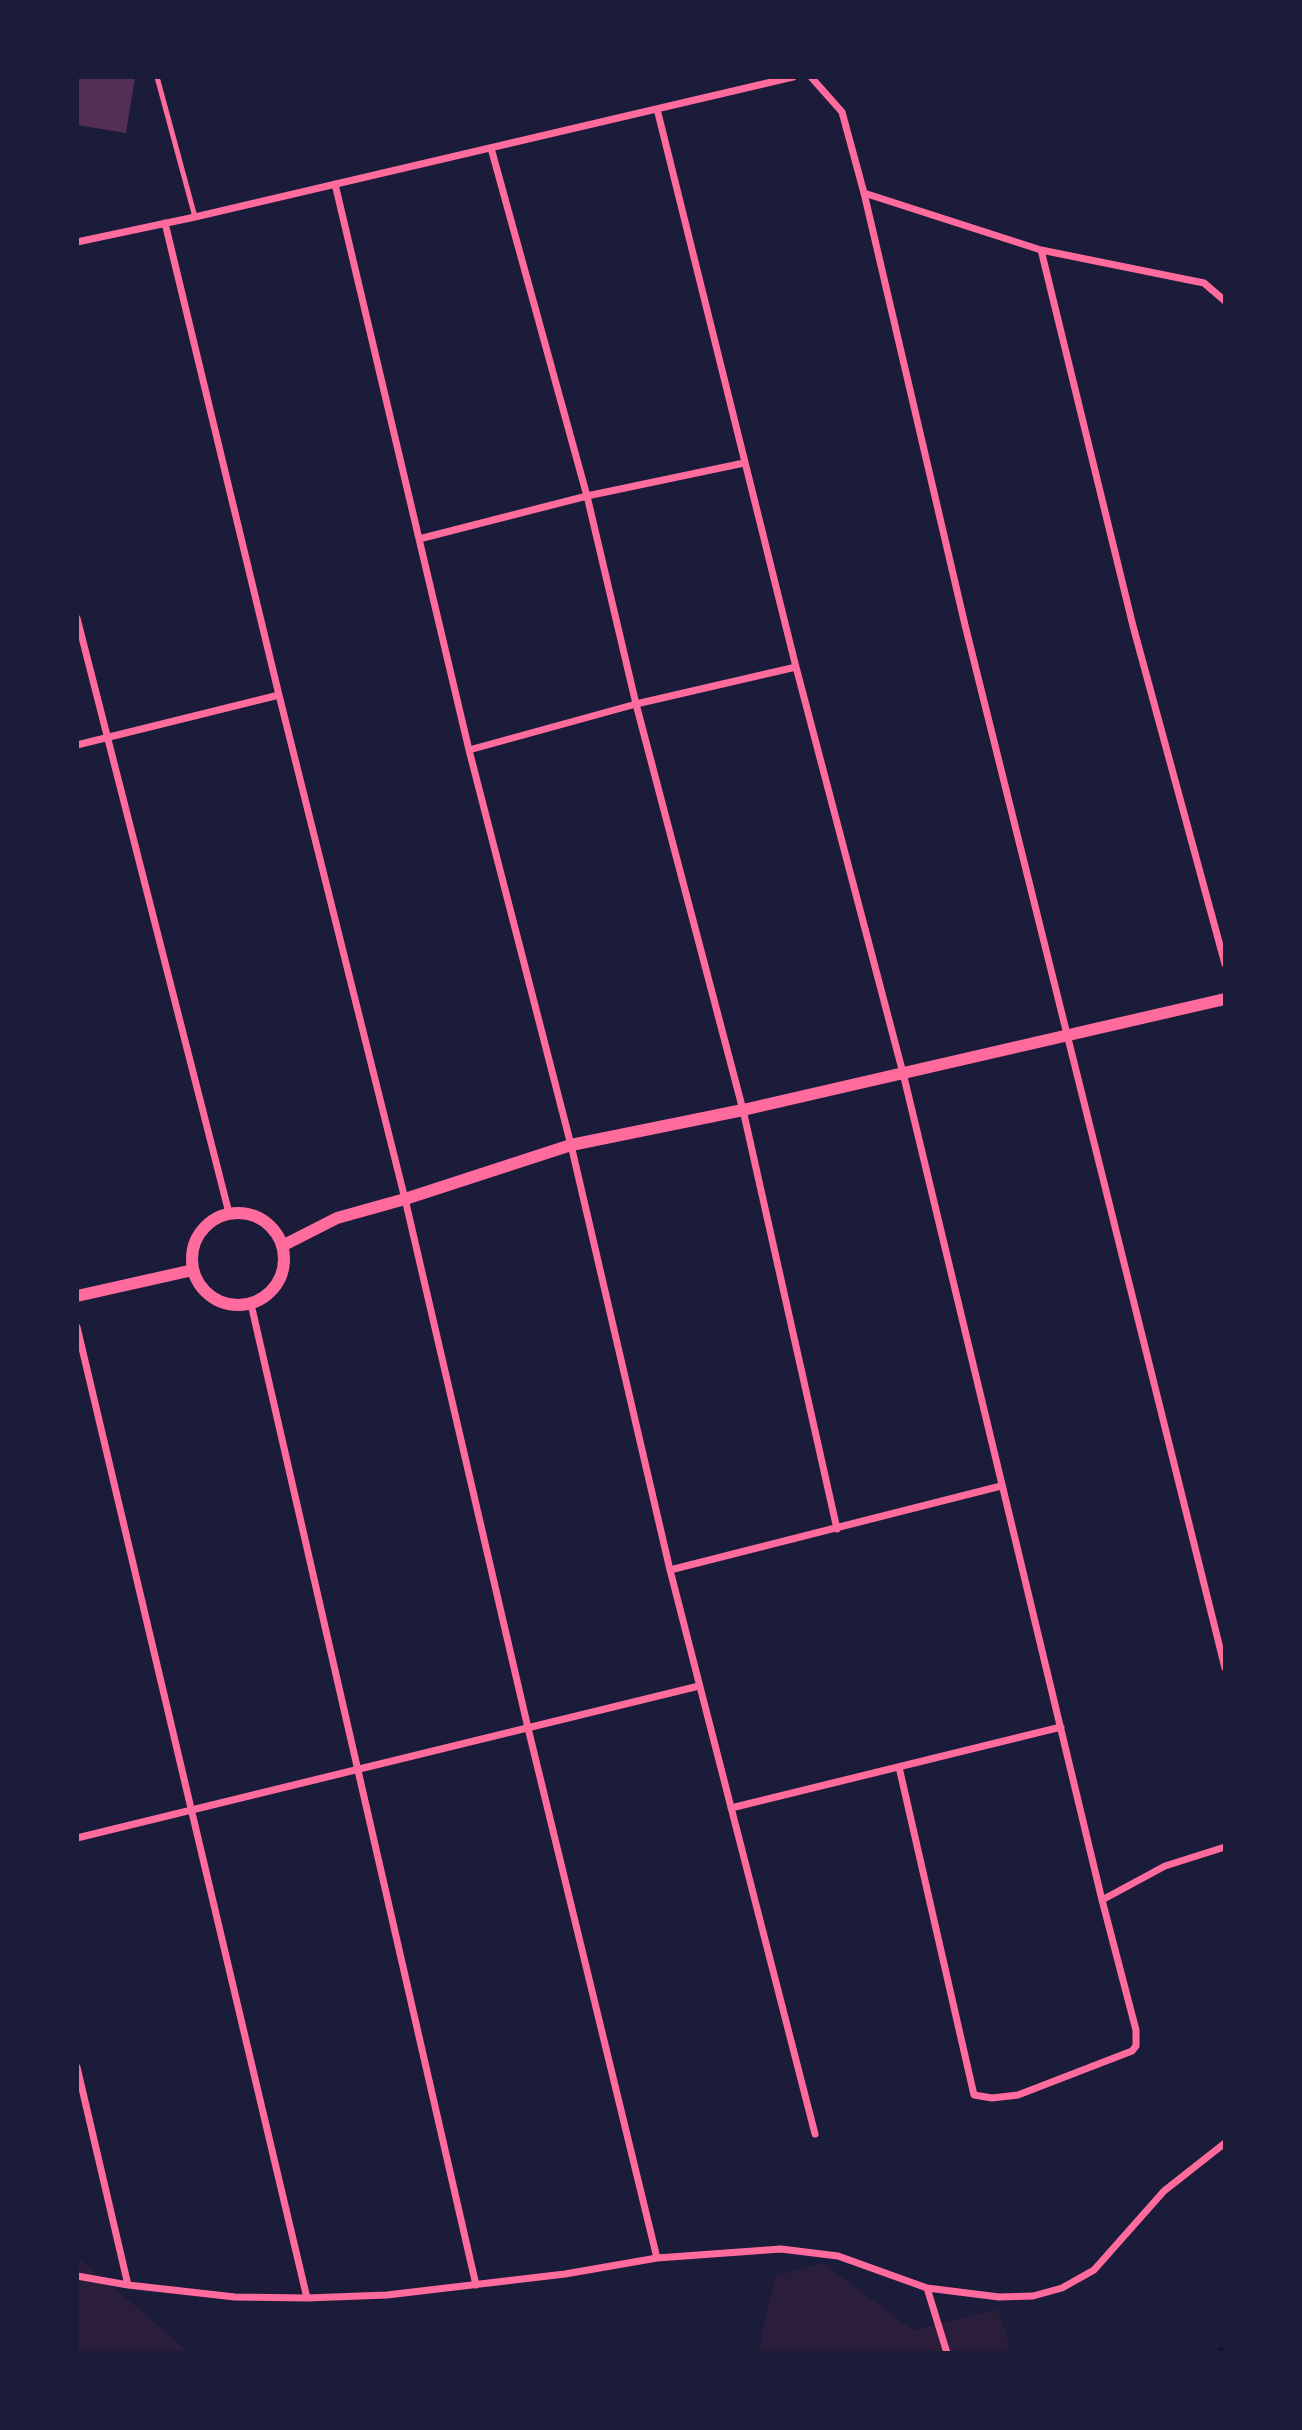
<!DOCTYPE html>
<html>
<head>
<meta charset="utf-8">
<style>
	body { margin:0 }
	#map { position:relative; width:1302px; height:2430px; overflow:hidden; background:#1b1b3a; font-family:"Alegreya Sans",sans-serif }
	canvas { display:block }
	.frame { position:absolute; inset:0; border:79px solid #1b1b3a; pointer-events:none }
</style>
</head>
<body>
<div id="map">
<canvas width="1302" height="2430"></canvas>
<div class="frame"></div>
</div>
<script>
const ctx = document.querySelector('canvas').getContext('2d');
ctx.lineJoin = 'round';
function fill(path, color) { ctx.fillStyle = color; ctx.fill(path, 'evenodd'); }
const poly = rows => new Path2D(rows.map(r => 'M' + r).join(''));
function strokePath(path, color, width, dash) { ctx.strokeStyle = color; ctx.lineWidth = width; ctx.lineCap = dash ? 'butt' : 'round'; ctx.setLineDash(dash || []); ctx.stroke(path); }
const green = poly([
	[82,2261,166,2332,187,2353,77,2353,77,2262],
	[823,2263,913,2330,997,2309,1009,2343,1006,2353,758,2353,775,2276]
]);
const stream = poly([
	[1223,2353,1225,2353]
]);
const building = poly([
	[77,77,135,77,126,133,77,125]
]);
const service = poly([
	[157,77,195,217]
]);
const minor = poly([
	[811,77,842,112,864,193,965,625,1225,1668],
	[657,109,796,667,903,1073,1102,1900,1136,2030,1136,2046,1132,2051,1018,2095,992,2098,974,2095,899,1767],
	[491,148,587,496,636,704,743,1110,837,1529],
	[335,184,469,750,571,1145,670,1570,815,2134],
	[864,193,1041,250,1204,283,1225,301],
	[165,223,279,695,405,1199,528,1728,657,2258],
	[77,242,195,217,793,77],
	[1041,250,1133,626,1225,964],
	[419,539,587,496,744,463],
	[77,618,229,1213],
	[77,745,279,695],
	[469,750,636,704,796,667],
	[251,1304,476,2285],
	[77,1327,307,2298],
	[670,1570,1001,1486],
	[731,1808,1061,1727],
	[77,1838,699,1686],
	[1102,1900,1165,1866,1225,1847],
	[77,2067,128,2285],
	[77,2276,128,2285,235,2297,307,2298,387,2295,565,2274,657,2258,781,2249,838,2256,927,2288,999,2297,1033,2296,1062,2288,1094,2270,1164,2191,1225,2143],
	[927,2288,947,2353]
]);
const tertiary = poly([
	'192 1259a46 46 0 1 1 92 0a46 46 0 1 1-92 0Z',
	[282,1246,337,1218,405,1199,571,1145,743,1110,1225,999],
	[77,1296,193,1270]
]);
fill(green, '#2a1e3b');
strokePath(stream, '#12122b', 12);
fill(building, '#542f53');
strokePath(service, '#ff6b9d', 5);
strokePath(minor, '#ff6b9d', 7);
strokePath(tertiary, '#ff6b9d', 12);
</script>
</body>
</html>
